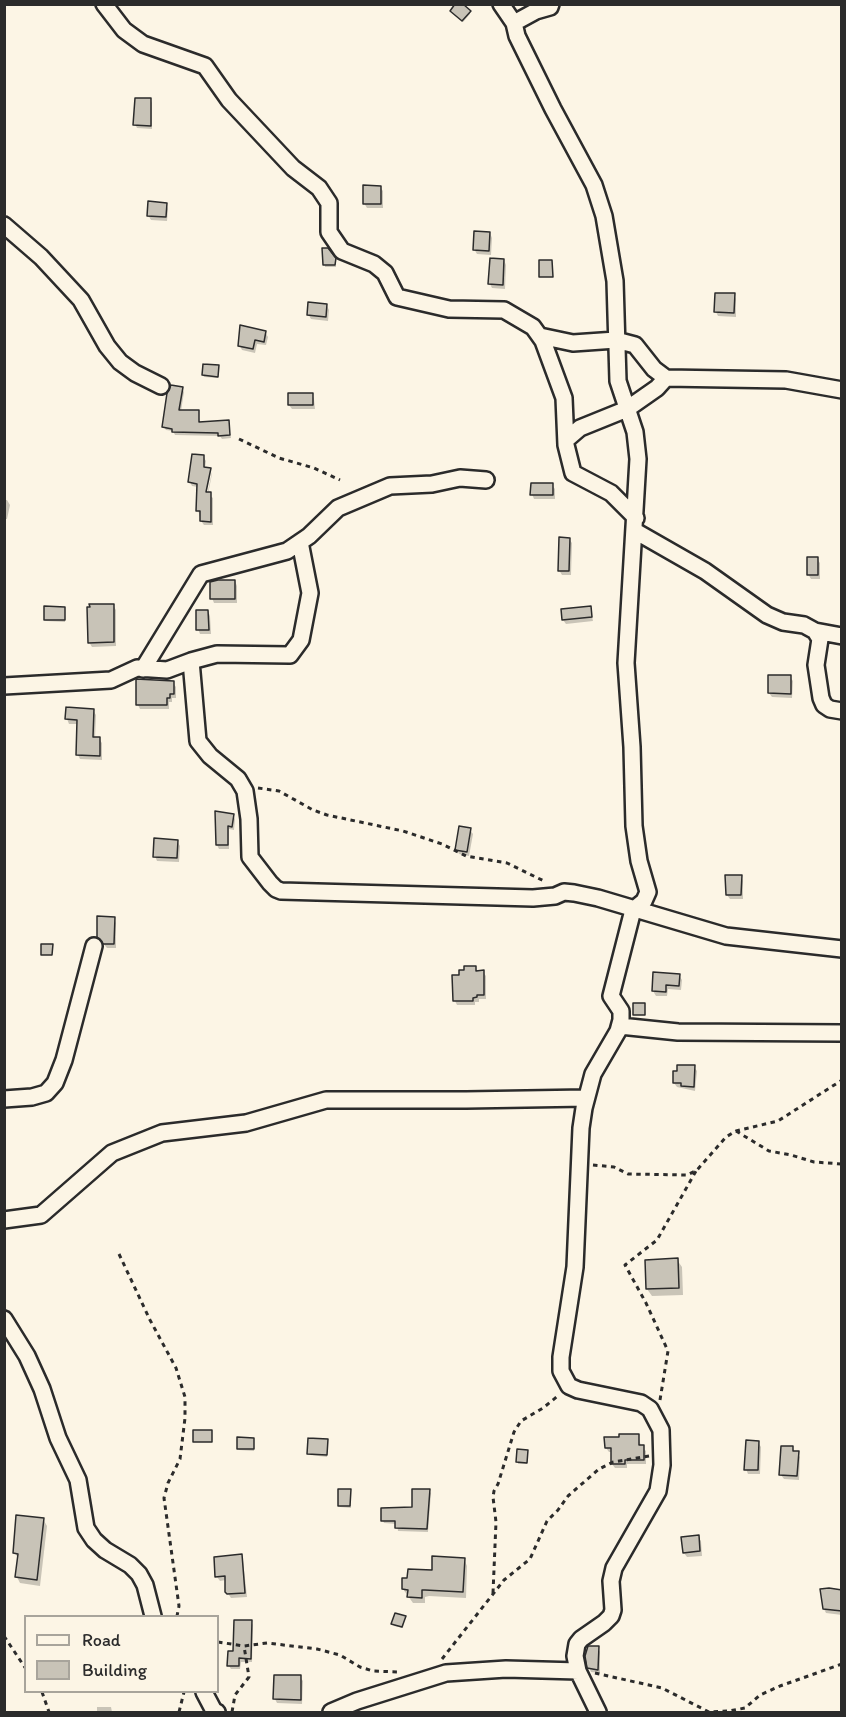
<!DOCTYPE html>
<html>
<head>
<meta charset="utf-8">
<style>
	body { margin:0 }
	#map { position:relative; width:846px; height:1717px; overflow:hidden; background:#fcf5e5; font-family:Itim,sans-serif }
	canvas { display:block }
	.frame { position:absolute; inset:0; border:6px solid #2b2b2b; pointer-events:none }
	.legend { position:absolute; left:24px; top:1615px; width:195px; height:78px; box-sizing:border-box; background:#fcf5e5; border:2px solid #a8a49b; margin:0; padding:8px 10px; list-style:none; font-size:18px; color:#2b2b2b }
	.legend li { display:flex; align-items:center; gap:12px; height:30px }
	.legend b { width:30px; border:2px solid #a8a49b }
</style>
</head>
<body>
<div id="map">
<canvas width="846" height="1717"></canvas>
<div class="frame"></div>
<ul class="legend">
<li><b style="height:8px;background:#fcf5e5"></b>Road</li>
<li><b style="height:16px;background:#c8c3b7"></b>Building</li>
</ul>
</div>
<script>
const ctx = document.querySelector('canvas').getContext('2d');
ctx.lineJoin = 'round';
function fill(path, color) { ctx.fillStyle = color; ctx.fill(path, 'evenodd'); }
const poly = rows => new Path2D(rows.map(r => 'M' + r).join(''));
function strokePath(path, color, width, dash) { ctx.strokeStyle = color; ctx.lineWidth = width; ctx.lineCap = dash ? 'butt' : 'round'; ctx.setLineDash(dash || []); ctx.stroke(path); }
const shadow = poly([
	[470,12,470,14,463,22,453,13],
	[150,99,152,103,152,129,137,128,135,124],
	[380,187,383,191,383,208,367,208,364,203],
	[166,204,168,209,167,221,151,220,148,215],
	[490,233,492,238,491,255,477,254,474,249],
	[324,249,327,249,336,261,336,267,325,267],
	[504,260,506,265,505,289,492,288,490,284],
	[734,295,736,299,736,317,718,316,716,312],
	[327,306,329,310,328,321,311,319,308,314],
	[265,332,268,337,266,345,257,344,255,353,242,350,240,346],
	[218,367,218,378,204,377,203,375],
	[182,388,184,392,181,411,198,412,200,423,228,422,231,438,222,439,220,436,175,435,173,431,166,430,164,427],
	[312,394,314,399,315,409,292,409,289,405],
	[203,456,206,461,205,468,211,471,209,471,203,499,206,500,212,472,212,474,208,494,213,498,213,525,204,525,201,521,198,510,198,487,192,486,190,482],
	[552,485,555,489,555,499,534,499,532,494],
	[4,500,7,500,10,505,7,519,4,519],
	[569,539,572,543,571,575,562,575,559,570],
	[817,559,820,563,820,579,811,579,808,574],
	[235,581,237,586,237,603,214,603,212,598],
	[113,605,116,610,116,646,92,647,89,642,91,609],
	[590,607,593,621,566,624,563,620],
	[65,610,65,622,46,621,45,620],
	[208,611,210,616,211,634,200,634,198,629],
	[790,677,793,681,792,698,772,697,769,693],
	[173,683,176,687,176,698,172,698,172,702,169,702,169,709,140,709,138,705],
	[93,710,96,715,95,739,99,739,102,743,102,760,80,759,78,755,79,724,69,724,67,719],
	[233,815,235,819,234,830,229,829,229,849,219,849,217,845],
	[470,830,473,834,469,856,459,854,457,849],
	[177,841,180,846,179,862,157,861,155,856],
	[741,876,743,881,743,899,730,899,727,895],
	[114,918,116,923,116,948,107,948,101,941],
	[475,968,478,972,483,972,486,976,486,999,479,999,479,1002,475,1002,475,1005,457,1005,455,1001,461,976],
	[679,975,682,980,681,990,668,989,667,996,656,996,653,991],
	[694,1067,697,1071,695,1091,677,1087,674,1083],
	[677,1260,682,1267,683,1295,652,1296,647,1289,646,1261],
	[638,1435,641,1446,646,1451,646,1464,627,1464,627,1468,615,1468,612,1464,612,1452,609,1452,606,1448],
	[253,1439,254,1451,239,1450,238,1448],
	[327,1440,327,1457,310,1455,309,1453],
	[758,1442,761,1447,760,1474,748,1474,746,1469],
	[792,1448,800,1457,799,1480,784,1479,781,1475],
	[518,1450,527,1451,527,1464,518,1464],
	[350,1490,351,1508,340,1507,339,1506],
	[429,1491,431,1493,428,1532,398,1531,397,1524,384,1523,383,1521,414,1509],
	[43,1519,47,1526,40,1586,20,1583,17,1577,19,1560,15,1553],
	[698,1537,701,1541,702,1556,687,1557,684,1553],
	[241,1556,243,1560,247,1597,231,1598,227,1592,226,1580,220,1581,217,1577],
	[464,1559,467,1566,466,1598,429,1596,425,1597,425,1603,413,1603,403,1589],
	[842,1591,842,1615,826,1613,824,1609],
	[405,1617,403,1628,394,1626,393,1624],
	[251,1621,253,1625,252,1662,241,1662,240,1669,231,1669,229,1666],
	[598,1648,600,1652,600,1673,591,1672,589,1667],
	[300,1677,303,1681,302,1704,277,1703,275,1699],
	[97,1707,111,1707,112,1712,97,1712]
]);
const building = poly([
	[455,4,463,4,471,11,462,21,450,11,455,4],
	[135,98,151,98,151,126,133,125,135,98],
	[363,185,381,186,381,204,363,204,363,185],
	[148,201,167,203,166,217,147,216,148,201],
	[474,231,490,232,489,251,473,250,474,231],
	[322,248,328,248,336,258,335,265,323,265,322,248],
	[490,258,504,259,503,285,488,284,490,258],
	[539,260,552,260,553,277,539,277,539,260],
	[715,293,735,293,734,313,714,312,715,293],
	[308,302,327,304,326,317,307,315,308,302],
	[240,325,266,331,264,342,255,340,253,349,238,346,240,325],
	[203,364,219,365,218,377,202,375,203,364],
	[171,385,183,387,179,410,199,410,199,422,229,420,230,435,218,436,218,433,172,432,172,429,162,427,167,393,171,385],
	[288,393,313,393,313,405,288,405,288,393],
	[192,454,204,455,204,467,211,468,206,492,211,492,211,522,200,521,200,511,196,511,197,484,188,482,192,454],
	[531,483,553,483,553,495,530,495,531,483],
	[559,537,570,538,569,571,558,571,559,537],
	[807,557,818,557,818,575,807,575,807,557],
	[218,580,235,580,235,599,210,599,210,582,218,580],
	[89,604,114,604,114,642,88,643,87,607,90,607,89,604],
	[44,606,65,607,65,620,44,620,44,606],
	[591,606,592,617,562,620,561,609,591,606],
	[196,610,208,610,209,630,196,630,196,610],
	[768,675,791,675,791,694,768,693,768,675],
	[136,679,174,681,174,694,170,694,170,698,167,698,167,705,136,705,136,679],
	[66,707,94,709,93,737,100,737,100,756,76,755,77,720,65,719,66,707],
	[215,811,234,814,232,827,228,826,228,845,216,845,215,811],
	[459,826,471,828,467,852,455,850,459,826],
	[154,838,178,840,177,858,153,857,154,838],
	[725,875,742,875,741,895,726,895,725,875],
	[97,916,115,917,114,944,103,944,97,937,97,916],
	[41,944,53,944,52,955,41,955,41,944],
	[464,966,476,966,476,971,484,970,484,995,477,995,477,997,473,998,473,1001,453,1001,452,975,459,975,459,970,464,970,464,966],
	[653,972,680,974,679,986,666,985,666,992,652,991,653,972],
	[633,1003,645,1003,645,1015,633,1015,633,1003],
	[677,1065,695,1065,694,1087,681,1086,681,1083,673,1083,673,1071,677,1071,677,1065],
	[678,1258,679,1288,646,1289,645,1260,678,1258],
	[193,1430,212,1430,212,1442,193,1442,193,1430],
	[619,1434,639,1434,639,1445,644,1445,644,1460,625,1460,625,1464,611,1464,611,1448,605,1448,604,1437,619,1437,619,1434],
	[237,1437,254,1438,254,1449,237,1449,237,1437],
	[308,1438,328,1439,327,1455,307,1454,308,1438],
	[746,1440,759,1441,758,1470,744,1470,746,1440],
	[781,1446,793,1446,793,1451,799,1451,797,1476,779,1475,781,1446],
	[517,1449,528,1450,527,1463,516,1462,517,1449],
	[338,1489,351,1489,350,1506,338,1506,338,1489],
	[412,1489,430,1489,427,1529,395,1528,395,1521,381,1521,381,1508,412,1507,412,1489],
	[16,1515,44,1518,37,1580,15,1577,18,1554,13,1553,16,1515],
	[699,1535,700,1551,683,1553,681,1537,699,1535],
	[242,1554,245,1593,227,1594,225,1592,225,1576,215,1577,214,1557,242,1554],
	[432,1556,465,1558,463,1592,425,1590,422,1590,422,1598,407,1597,408,1590,402,1589,402,1578,407,1578,408,1569,432,1570,432,1556],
	[829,1588,842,1590,842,1611,823,1609,820,1589,829,1588],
	[395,1613,406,1616,402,1627,391,1624,395,1613],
	[234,1620,252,1620,251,1659,239,1658,239,1666,227,1666,228,1651,233,1651,234,1620],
	[588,1646,599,1646,598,1670,587,1668,585,1656,588,1646],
	[274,1675,301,1675,301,1700,273,1699,274,1675]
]);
const path = poly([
	[239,439,279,458,314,468,340,480],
	[258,788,279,791,313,810,327,815,403,831,442,844,466,856,507,863,546,882],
	[736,1131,769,1151,791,1155,814,1162,842,1164],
	[593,1165,614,1167,628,1174,687,1175,697,1170,726,1137,736,1131,778,1121,842,1080],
	[119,1254,150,1320,176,1368,185,1397,185,1418,180,1459,168,1483,164,1498,179,1606,177,1616],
	[660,1400,668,1351,646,1303,625,1265,657,1240,696,1171],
	[493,1593,496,1522,493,1497,494,1491,498,1484,514,1432,521,1421,543,1408,559,1395],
	[4,1636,26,1669],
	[218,1642,244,1646,267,1643,317,1649,340,1655,360,1667,373,1671,398,1672],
	[442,1659,504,1580,530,1559,547,1521,558,1510,568,1496,599,1469,613,1462,649,1456],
	[595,1673,662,1688,709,1712,729,1711,745,1708,760,1695,780,1686,842,1664],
	[42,1692,49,1712],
	[179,1712,184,1692],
	[232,1712,235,1695,249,1677,244,1646]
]);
const minor = poly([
	[104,4,124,30,143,44,205,66,229,100,293,168,319,188,329,203,329,232,342,251,374,264,385,273,397,297,449,309,504,310,533,327,543,341,564,398,566,445,573,473,611,493,636,518],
	[501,4,514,23,517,36,553,109,594,185,604,216,615,281,618,381,635,432,638,459,626,663,632,747,634,826,639,861,648,892,644,901,633,910,611,996,621,1011,621,1020,618,1031,593,1074,584,1108,581,1128,575,1267,561,1357,561,1371,569,1386,578,1390,641,1403,650,1409,661,1430,662,1465,658,1491,614,1568,611,1581,613,1610,611,1616,604,1623,581,1639,577,1644,575,1656,578,1671,598,1712],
	[514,23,536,11,550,7,551,4],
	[4,225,41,257,81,300,107,346,120,362,135,373,161,386],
	[540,336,573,343,616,340,635,345,654,369,666,378],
	[566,440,580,428,627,409,657,388,666,378,786,380,842,390],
	[635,531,705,571,767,615,783,622,804,625,815,631,820,639,816,665,821,698,824,705,830,709,842,711],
	[815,631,842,636],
	[191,661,217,654,290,655,301,640,310,593,300,542],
	[143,669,201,574,287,551,309,536,338,508,390,486,432,484,460,478,486,480],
	[4,686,111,680,137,668,167,670,191,661,198,741,210,756,238,779,245,791,249,819,250,857,270,883,276,889,281,891,533,898,555,896,564,892,574,893,598,898,726,936,842,949],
	[620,1026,678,1032,842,1033],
	[4,1099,32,1097,46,1093,55,1083,64,1060,94,946],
	[4,1220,41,1215,112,1153,162,1133,246,1123,326,1100,466,1100,586,1098],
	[4,1319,27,1356,42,1389,58,1438,78,1480,86,1528,94,1540,105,1550,130,1565,139,1574,145,1585,153,1616],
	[204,1692,214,1711,217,1712],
	[331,1712,357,1701,446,1673,506,1669,578,1671]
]);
fill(shadow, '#0003');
fill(building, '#c8c3b7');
strokePath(building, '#2b2b2b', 1.5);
strokePath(minor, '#2b2b2b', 20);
strokePath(path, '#2b2b2b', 3, [4.5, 4.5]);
strokePath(minor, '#fcf5e5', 15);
</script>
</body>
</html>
